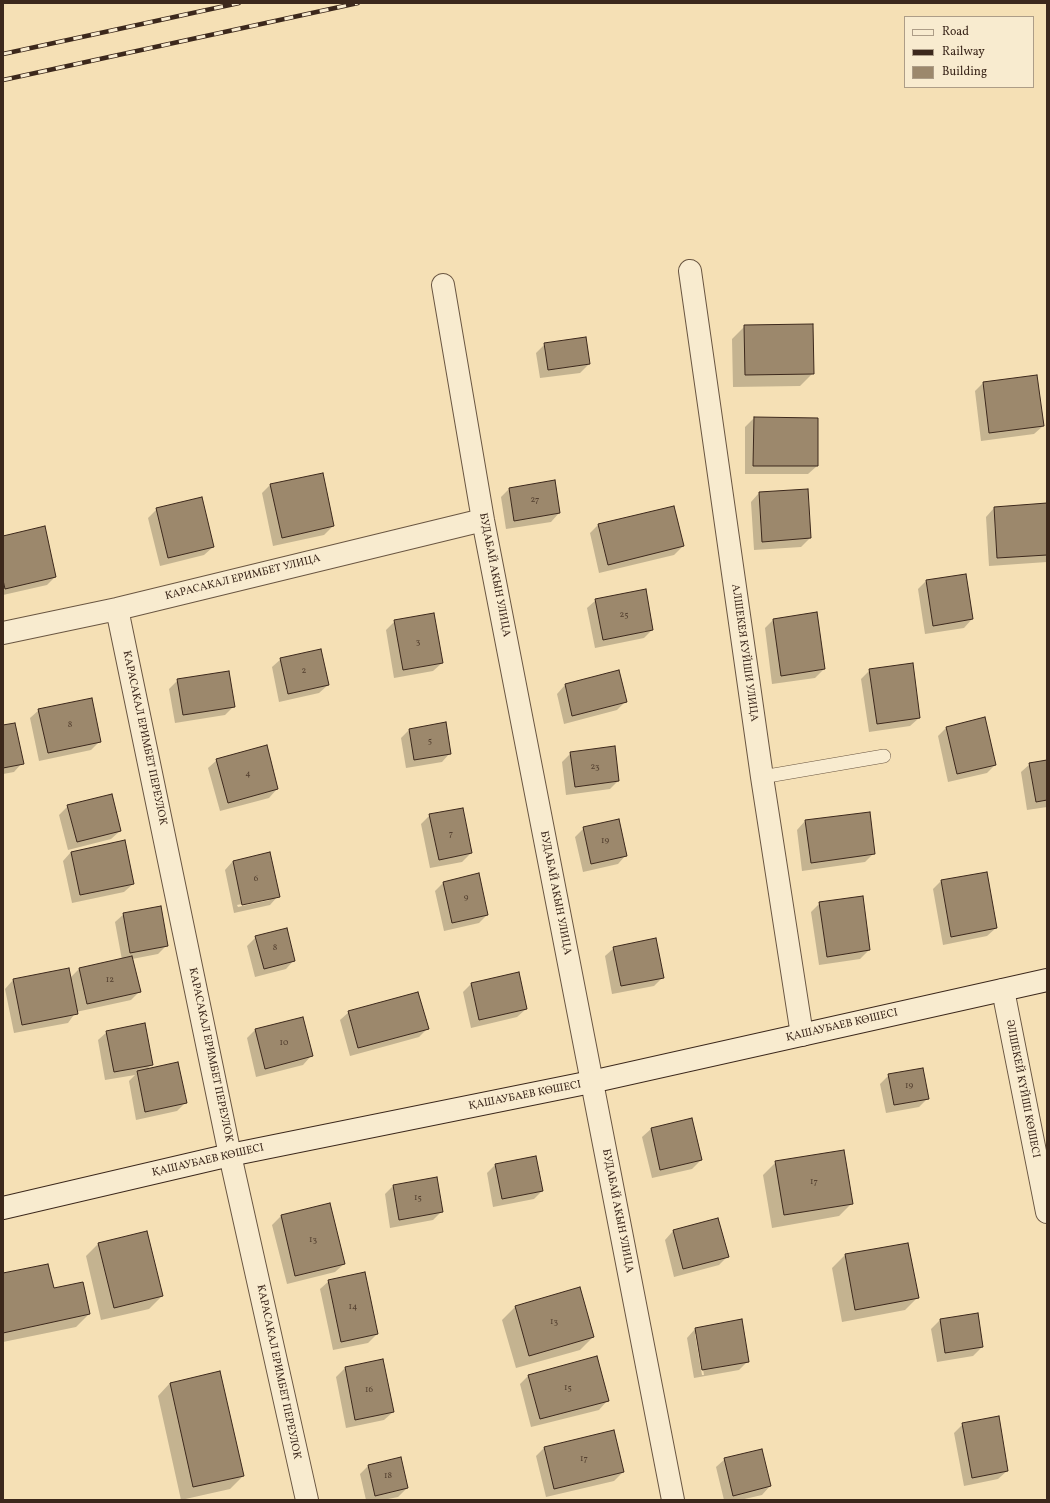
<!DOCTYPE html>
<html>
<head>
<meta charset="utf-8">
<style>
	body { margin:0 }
	#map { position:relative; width:1050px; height:1503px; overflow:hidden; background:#f5e0b5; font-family:Vollkorn,serif }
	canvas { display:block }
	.frame { position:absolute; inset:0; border:4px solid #3c281c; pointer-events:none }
	.legend { position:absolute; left:904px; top:16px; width:130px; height:72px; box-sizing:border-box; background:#f8ebcf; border:1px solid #ad9d87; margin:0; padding:5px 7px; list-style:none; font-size:12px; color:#3c281c }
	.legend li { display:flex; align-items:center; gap:8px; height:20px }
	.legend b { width:20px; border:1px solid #ad9d87 }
</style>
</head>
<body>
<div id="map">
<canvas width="1050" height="1503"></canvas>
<div class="frame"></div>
<ul class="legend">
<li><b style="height:5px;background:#f8ebcf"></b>Road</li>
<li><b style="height:5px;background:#3c281c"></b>Railway</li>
<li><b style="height:11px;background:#9c886c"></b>Building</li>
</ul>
</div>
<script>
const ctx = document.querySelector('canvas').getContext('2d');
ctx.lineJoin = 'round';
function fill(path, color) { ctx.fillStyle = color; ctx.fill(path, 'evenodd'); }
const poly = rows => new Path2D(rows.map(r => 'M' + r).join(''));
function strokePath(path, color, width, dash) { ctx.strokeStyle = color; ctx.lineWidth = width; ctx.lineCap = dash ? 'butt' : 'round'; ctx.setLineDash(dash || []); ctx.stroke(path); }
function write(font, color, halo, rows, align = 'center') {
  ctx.font = font + ' Vollkorn,serif'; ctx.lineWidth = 3; ctx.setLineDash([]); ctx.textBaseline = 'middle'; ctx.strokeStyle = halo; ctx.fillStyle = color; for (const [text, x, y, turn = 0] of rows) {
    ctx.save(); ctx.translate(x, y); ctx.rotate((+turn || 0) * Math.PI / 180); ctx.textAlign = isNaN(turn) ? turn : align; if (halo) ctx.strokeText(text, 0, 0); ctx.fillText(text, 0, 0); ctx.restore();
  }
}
const shadow = poly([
	[745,326,813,373,800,386,733,387,732,339],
	[545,344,589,364,580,373,540,378,536,353],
	[983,383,1043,426,1034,434,981,441,975,391],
	[754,418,817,466,808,474,745,474,745,427],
	[270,485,333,526,324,535,273,546,262,493],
	[509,489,559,513,551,522,506,529,501,497],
	[759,493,810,538,801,547,754,550,751,502],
	[1047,504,1047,562,989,566,986,517,994,508],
	[157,509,213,547,204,555,160,566,148,518],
	[599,524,683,546,674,555,599,573,590,533],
	[3,537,55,577,47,585,3,595],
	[926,581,972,619,964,628,925,634,918,589],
	[596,600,652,630,644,638,595,648,587,608],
	[773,620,824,669,815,678,772,684,765,628],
	[395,621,442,663,433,671,394,678,386,630],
	[281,659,328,685,319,693,279,702,272,667],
	[870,670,919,718,910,726,869,732,861,679],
	[618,671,625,702,617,710,564,724,557,694,565,685],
	[178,680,234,706,225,715,175,723,169,689],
	[39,710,100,741,91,750,39,761,30,718],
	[3,726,22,763,14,772,3,774],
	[946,728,995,765,987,773,948,782,938,736],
	[409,730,450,753,442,762,406,768,401,738],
	[571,753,618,781,610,789,566,795,562,762],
	[217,760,277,789,269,798,220,811,208,768],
	[1047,761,1047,807,1027,810,1021,772,1030,764],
	[68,806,120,831,111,839,68,850,59,815],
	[430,815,471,853,462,862,430,868,421,824],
	[805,821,874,853,865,862,802,871,797,830],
	[584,828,626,855,618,864,583,872,575,837],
	[71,852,133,884,124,892,72,903,63,861],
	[233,861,278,896,270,905,234,913,225,870],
	[270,898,270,900,238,907,237,905],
	[941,881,996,928,987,936,943,945,933,889],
	[443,883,487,915,479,923,444,931,435,891],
	[820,903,869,950,860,959,819,965,811,912],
	[124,914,167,945,158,954,132,959,139,992,131,1000,76,1012,68,1023,14,1033,5,989,13,980,70,978,79,969,122,960,115,922],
	[256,937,294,960,286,969,255,977,247,946],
	[614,948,663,977,654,986,612,994,605,956],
	[471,984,526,1009,517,1017,471,1028,463,992],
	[349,1012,427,1029,419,1037,350,1056,340,1020],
	[255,1030,311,1056,303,1065,256,1077,247,1038],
	[107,1032,152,1064,146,1070,186,1102,177,1111,136,1120,129,1081,135,1075,105,1080,98,1040],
	[889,1075,928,1098,919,1107,886,1113,880,1084],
	[692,1119,701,1160,692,1169,652,1178,642,1137,651,1129],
	[776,1162,852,1203,839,1216,772,1228,763,1175],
	[495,1165,542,1191,534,1199,493,1207,487,1173],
	[393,1186,442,1211,433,1220,390,1228,385,1194],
	[329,1205,344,1264,335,1272,287,1284,272,1225,281,1216],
	[718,1219,727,1257,719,1265,674,1277,665,1240,673,1231],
	[99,1243,162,1296,149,1309,101,1320,86,1256],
	[907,1244,918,1297,905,1310,842,1322,832,1268,845,1255],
	[3,1274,53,1290,89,1314,76,1327,3,1342],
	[329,1281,377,1334,368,1343,333,1350,320,1289],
	[579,1289,593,1337,580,1350,516,1368,502,1320,515,1307],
	[977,1314,982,1347,973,1356,937,1362,931,1329,940,1320],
	[695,1329,748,1361,739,1370,694,1378,687,1338],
	[695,1334,697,1334,704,1375,702,1375],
	[382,1360,393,1412,384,1420,346,1428,336,1377,345,1368],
	[529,1375,607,1401,599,1410,531,1427,520,1384],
	[170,1383,243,1476,230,1489,181,1500,158,1396],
	[963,1424,1007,1471,998,1479,964,1486,954,1433],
	[545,1447,623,1472,614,1481,546,1497,536,1456],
	[762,1450,770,1486,762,1495,740,1500,724,1500,716,1467,725,1459],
	[369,1465,407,1488,398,1497,383,1500,366,1500,360,1474]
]);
const building = poly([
	[813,324,814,374,745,375,744,325,813,324],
	[586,337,590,364,548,370,544,343,586,337],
	[1037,375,1044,426,989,433,983,382,1037,375],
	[754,417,818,418,818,466,753,466,754,417],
	[323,473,334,526,282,538,270,484,323,473],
	[555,480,560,513,514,521,509,488,555,480],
	[808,489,811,538,762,542,759,492,808,489],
	[202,497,214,547,168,558,156,508,202,497],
	[1047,503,1047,555,997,558,994,507,1047,503],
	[674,506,684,546,608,565,598,524,674,506],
	[45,526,56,577,5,589,3,580,3,536,45,526],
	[966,574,973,619,933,626,926,580,966,574],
	[646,589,653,630,603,640,595,599,646,589],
	[817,612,825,669,781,676,773,619,817,612],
	[434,613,443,663,403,670,394,620,434,613],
	[321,649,329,685,288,694,280,658,321,649],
	[913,663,920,718,877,724,869,669,913,663],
	[619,670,627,702,572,716,565,684,619,670],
	[229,671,235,707,183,715,177,679,229,671],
	[92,698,101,742,48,753,38,709,92,698],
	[985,717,996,765,957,774,946,727,985,717],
	[446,722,451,754,414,760,409,729,446,722],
	[15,723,24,764,3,768,3,725,15,723],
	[267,745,278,789,228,803,216,759,267,745],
	[615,746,619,781,575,787,570,752,615,746],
	[1047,760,1047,800,1036,802,1029,763,1047,760],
	[112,794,121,831,77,842,67,805,112,794],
	[463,808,472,853,439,860,429,814,463,808],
	[870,812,875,854,811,863,805,820,870,812],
	[619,819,627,856,591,864,583,827,619,819],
	[125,840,134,884,80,895,71,852,125,840],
	[270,852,280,897,242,905,233,861,270,852],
	[987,872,997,928,951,937,941,880,987,872],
	[479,873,488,915,452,923,443,882,479,873],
	[863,896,870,950,827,957,819,902,863,896],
	[161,906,168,946,130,953,123,913,161,906],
	[287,928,295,961,264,969,255,936,287,928],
	[656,938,664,978,621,986,613,947,656,938],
	[132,956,141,992,87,1004,79,968,132,956],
	[69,968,78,1014,22,1025,13,979,69,968],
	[519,972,527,1009,479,1020,471,983,519,972],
	[418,992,429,1029,358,1048,348,1011,418,992],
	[303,1017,313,1056,265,1069,255,1029,303,1017],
	[145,1023,153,1065,114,1072,106,1031,145,1023],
	[178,1062,187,1103,145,1112,137,1071,178,1062],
	[923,1068,929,1099,894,1105,888,1074,923,1068],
	[692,1118,702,1160,660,1170,651,1128,692,1118],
	[844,1150,853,1204,784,1215,775,1161,844,1150],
	[536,1156,543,1191,502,1199,495,1164,536,1156],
	[437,1177,443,1212,399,1220,393,1185,437,1177],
	[330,1203,345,1264,295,1276,281,1215,330,1203],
	[718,1218,729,1257,683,1269,673,1230,718,1218],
	[147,1231,163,1296,114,1308,98,1243,147,1231],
	[908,1243,919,1298,855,1310,845,1254,908,1243],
	[48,1264,54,1288,83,1282,90,1314,3,1333,3,1273,48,1264],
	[365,1272,378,1334,341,1342,328,1280,365,1272],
	[580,1287,594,1337,529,1356,515,1306,580,1287],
	[978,1313,983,1347,945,1353,940,1319,978,1313],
	[742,1319,749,1362,702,1370,695,1328,742,1319],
	[597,1356,609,1401,540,1419,528,1375,597,1356],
	[383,1359,394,1412,355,1420,345,1367,383,1359],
	[220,1371,244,1476,193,1487,170,1383,220,1371],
	[999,1416,1008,1471,972,1478,962,1423,999,1416],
	[614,1430,624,1472,554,1489,544,1447,614,1430],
	[762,1449,771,1486,733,1496,724,1458,762,1449],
	[401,1457,408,1488,375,1496,368,1465,401,1457]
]);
const lane = poly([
	[762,777,884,756]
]);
const street = poly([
	[690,271,762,777,802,1035],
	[443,285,483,520,673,1500],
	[117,609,230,1155,307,1500],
	[3,633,117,609,483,520],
	[1003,990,1047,1212]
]);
const secondary = poly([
	[3,1208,230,1155,591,1082,1047,980]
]);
const rail = poly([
	[3,54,239,3],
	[3,80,358,3]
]);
const numberNames = [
	["27",535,500],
	["25",624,615],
	["3",418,642],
	["2",304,671],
	["8",70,725],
	["5",430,741],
	["23",595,767],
	["4",248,774],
	["7",451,834],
	["19",605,841],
	["6",256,879],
	["9",466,898],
	["8",275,948],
	["12",110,980],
	["10",284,1043],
	["19",909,1086],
	["17",814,1182],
	["15",418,1198],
	["13",313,1240],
	["14",353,1307],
	["13",554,1322],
	["15",568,1388],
	["16",369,1390],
	["17",584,1459],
	["18",388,1476]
];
const streetNames = [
	["БУДАБАЙ АКЫН УЛИЦА",494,575,79],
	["КАРАСАКАЛ ЕРИМБЕТ УЛИЦА",243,578,-14],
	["АЛШЕКЕЯ КУЙШИ УЛИЦА",744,653,82],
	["КАРАСАКАЛ ЕРИМБЕТ ПЕРЕУЛОК",144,738,78],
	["БУДАБАЙ АКЫН УЛИЦА",555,893,79],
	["ҚАШАУБАЕВ КӨШЕСІ",842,1026,-13],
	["КАРАСАКАЛ ЕРИМБЕТ ПЕРЕУЛОК",210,1055,78],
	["ӘЛШЕКЕЙ КҮЙШІ КӨШЕСІ",1022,1089,79],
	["ҚАШАУБАЕВ КӨШЕСІ",525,1096,-11],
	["ҚАШАУБАЕВ КӨШЕСІ",208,1161,-13],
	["БУДАБАЙ АКЫН УЛИЦА",617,1211,79],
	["КАРАСАКАЛ ЕРИМБЕТ ПЕРЕУЛОК",278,1372,78]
];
fill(shadow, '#0003');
fill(building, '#9c886c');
strokePath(building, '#3c281c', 1);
strokePath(lane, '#6a5642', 14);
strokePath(street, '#6a5642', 24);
strokePath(secondary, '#3c281c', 24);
strokePath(lane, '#f8ebcf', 13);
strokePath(street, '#f8ebcf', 22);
strokePath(secondary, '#f8ebcf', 22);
strokePath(rail, '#3c281c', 4.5);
strokePath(rail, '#f8ebcf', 3, [9]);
write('9px', '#544030', null, numberNames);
write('11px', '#3c281c', '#f8ebcf', streetNames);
</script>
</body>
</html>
